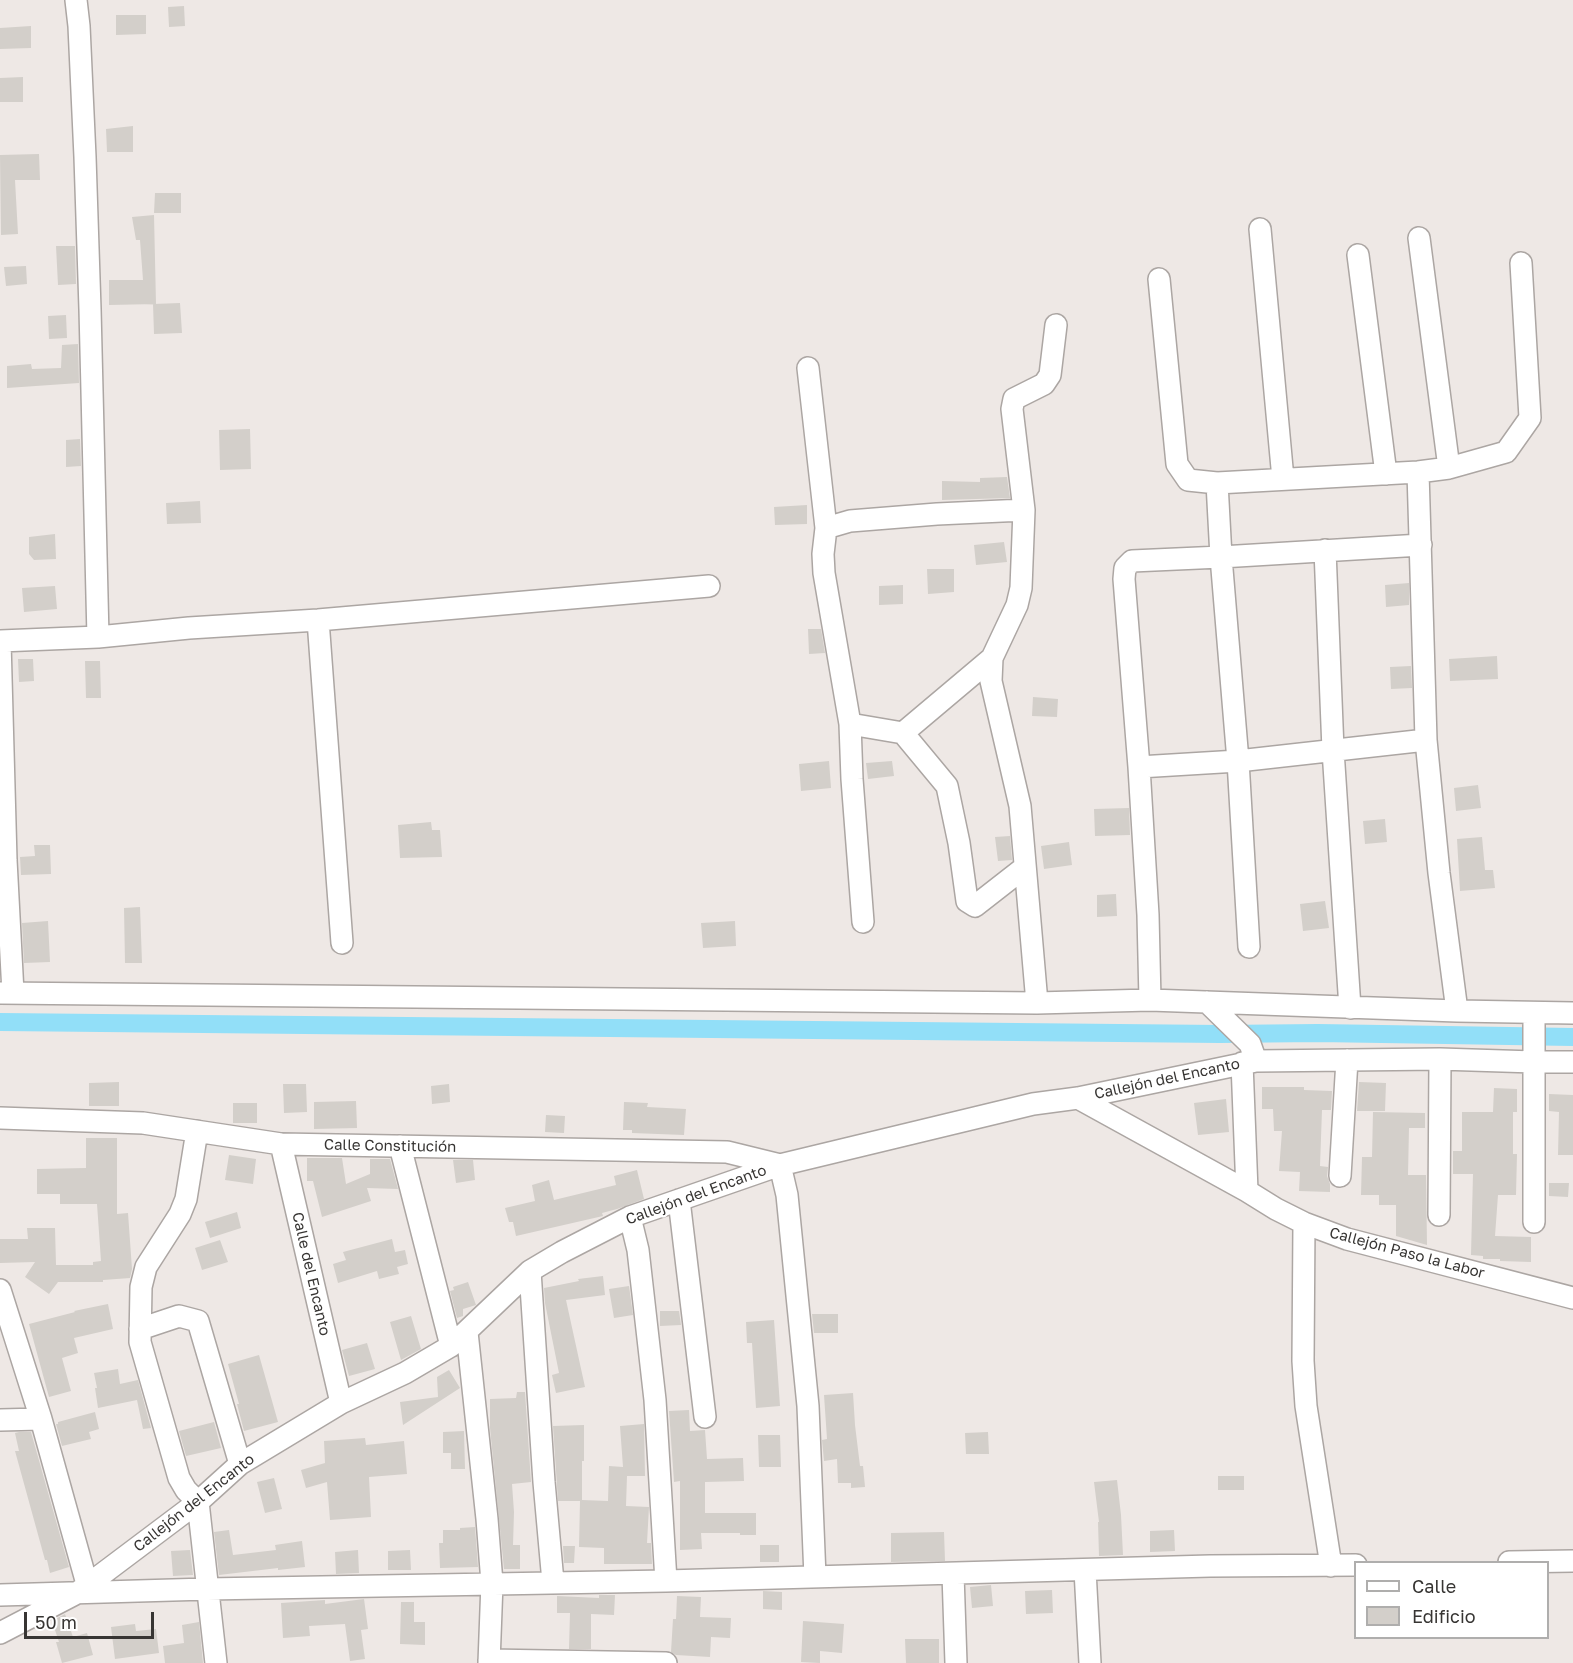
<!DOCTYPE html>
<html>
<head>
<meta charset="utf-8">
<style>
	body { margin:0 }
	#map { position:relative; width:1573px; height:1663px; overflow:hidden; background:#eee8e5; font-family:"Golos Text",sans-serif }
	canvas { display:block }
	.legend { position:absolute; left:1354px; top:1561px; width:195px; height:78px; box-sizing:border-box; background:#fff; border:2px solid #afaead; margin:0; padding:8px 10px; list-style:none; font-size:18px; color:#373533 }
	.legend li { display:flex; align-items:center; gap:12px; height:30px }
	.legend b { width:30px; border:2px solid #afaead }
	.scale { position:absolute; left:24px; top:1612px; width:130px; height:27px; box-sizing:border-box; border:3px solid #373533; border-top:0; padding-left:8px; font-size:18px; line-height:21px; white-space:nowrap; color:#373533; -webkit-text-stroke:4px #fff; paint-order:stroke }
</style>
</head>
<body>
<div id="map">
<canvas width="1573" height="1663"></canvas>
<ul class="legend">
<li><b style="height:8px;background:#fff"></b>Calle</li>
<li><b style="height:16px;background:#d3cfca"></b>Edificio</li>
</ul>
<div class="scale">50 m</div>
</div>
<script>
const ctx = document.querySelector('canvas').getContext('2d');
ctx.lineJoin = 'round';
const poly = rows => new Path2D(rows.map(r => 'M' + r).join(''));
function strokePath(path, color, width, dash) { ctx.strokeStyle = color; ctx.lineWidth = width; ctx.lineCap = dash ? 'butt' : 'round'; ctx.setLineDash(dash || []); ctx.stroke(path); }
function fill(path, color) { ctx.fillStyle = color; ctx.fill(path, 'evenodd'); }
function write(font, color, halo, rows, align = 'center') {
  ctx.font = font + ' "Golos Text",sans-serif'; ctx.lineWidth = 4.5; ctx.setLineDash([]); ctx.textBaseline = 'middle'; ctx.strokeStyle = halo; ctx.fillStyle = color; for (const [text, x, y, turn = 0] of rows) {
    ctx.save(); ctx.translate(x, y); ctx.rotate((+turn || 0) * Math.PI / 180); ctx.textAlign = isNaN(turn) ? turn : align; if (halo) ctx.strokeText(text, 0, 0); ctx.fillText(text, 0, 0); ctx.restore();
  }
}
const canal = poly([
	[0,1022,1220,1034,1318,1033,1573,1037]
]);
const building = poly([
	[184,6,185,26,169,27,168,7],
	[116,15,146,15,146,34,116,35],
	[31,26,31,48,0,49,0,28],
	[23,77,23,102,0,102,0,78],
	[133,126,133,152,107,152,106,129],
	[39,154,40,180,15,180,18,234,1,235,0,155],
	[155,193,181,193,181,213,154,213],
	[154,215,156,304,109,305,109,280,143,280,140,240,136,240,132,217],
	[56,246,75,246,76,284,58,285],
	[26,266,27,284,6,286,4,267],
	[180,303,182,333,154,334,153,304],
	[66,315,67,338,49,339,48,316],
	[78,344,79,383,7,388,7,366,31,364,32,369,61,368,62,345],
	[250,429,251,469,220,470,219,430],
	[80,439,81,466,66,467,66,440],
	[1007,477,1010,498,942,500,942,481,980,482,980,478],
	[200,501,201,523,167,524,166,503],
	[807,505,807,524,775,525,774,507],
	[55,534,56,559,34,560,29,554,29,537],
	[1004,542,1007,562,976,565,974,545],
	[927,569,954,569,954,592,928,594],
	[1409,583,1409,605,1386,607,1385,585],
	[903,585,903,604,879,605,879,586],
	[55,586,57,609,24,612,22,588],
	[808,629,821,629,825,653,809,654],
	[1497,656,1498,679,1450,681,1449,659],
	[18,659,33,659,34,681,19,682],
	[85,661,100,661,101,698,86,698],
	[1411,666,1412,688,1391,689,1390,667],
	[1033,697,1058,699,1057,717,1032,716],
	[829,761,831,788,801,791,799,764],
	[892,761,894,776,868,779,866,763],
	[1478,785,1481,808,1456,811,1454,788],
	[1129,808,1130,835,1095,836,1094,809],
	[1385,819,1387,842,1365,844,1363,821],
	[431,822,432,830,440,830,442,857,400,858,398,825],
	[1010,836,1012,860,998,861,995,837],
	[1482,837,1485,870,1493,870,1495,888,1460,891,1457,839],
	[1069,842,1072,865,1044,869,1041,846],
	[34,845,50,845,51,874,21,875,20,857,35,856],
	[1116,894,1117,916,1097,917,1097,895],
	[1325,901,1329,928,1303,931,1300,904],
	[140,907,142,963,125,963,124,908],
	[48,921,50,962,24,963,22,923],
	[735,921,736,946,703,948,701,923],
	[119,1082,119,1106,89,1106,89,1083],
	[1359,1082,1386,1083,1385,1111,1357,1111],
	[283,1084,306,1084,307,1112,284,1113],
	[449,1084,450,1102,432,1104,431,1086],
	[1262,1087,1304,1087,1304,1090,1332,1091,1331,1110,1322,1110,1320,1166,1328,1167,1327,1176,1330,1184,1330,1192,1299,1191,1300,1172,1279,1171,1282,1131,1274,1131,1273,1109,1262,1109],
	[1494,1088,1517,1089,1517,1112,1513,1112,1513,1154,1517,1154,1516,1195,1498,1195,1495,1236,1531,1237,1531,1262,1500,1261,1500,1259,1483,1259,1483,1256,1471,1255,1473,1174,1453,1174,1453,1151,1462,1151,1462,1112,1493,1112],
	[1549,1094,1573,1095,1573,1155,1558,1155,1559,1112,1549,1111],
	[1226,1099,1229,1132,1198,1135,1194,1103],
	[356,1101,357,1128,314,1129,314,1102],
	[624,1102,648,1103,647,1107,686,1109,684,1135,632,1133,632,1130,623,1130],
	[233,1103,257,1103,257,1123,233,1123],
	[1373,1112,1425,1113,1425,1128,1409,1128,1408,1175,1426,1175,1427,1245,1396,1236,1396,1205,1379,1205,1379,1195,1361,1195,1362,1157,1372,1157],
	[546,1115,565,1116,564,1133,545,1132],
	[86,1138,117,1138,117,1214,128,1213,132,1269,130,1278,103,1280,103,1282,58,1282,49,1294,25,1277,35,1262,0,1263,0,1239,28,1239,27,1228,55,1228,56,1265,93,1265,93,1262,101,1261,97,1204,60,1204,60,1194,37,1194,37,1169,86,1168],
	[229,1155,256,1159,253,1184,225,1180],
	[307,1158,342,1158,346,1184,370,1174,370,1159,390,1159,398,1189,367,1188,371,1201,322,1217,313,1181,307,1181],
	[453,1160,473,1160,475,1180,456,1183],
	[637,1170,644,1199,617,1209,602,1213,603,1216,516,1236,513,1222,509,1222,505,1208,535,1201,532,1185,549,1180,554,1200,616,1185,614,1176],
	[1549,1183,1569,1183,1568,1197,1549,1196],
	[237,1212,241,1228,210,1238,205,1222],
	[392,1239,395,1252,405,1250,408,1264,397,1267,399,1274,379,1279,377,1271,338,1283,333,1264,346,1260,343,1252],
	[220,1240,228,1262,202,1270,195,1248],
	[603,1276,605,1295,566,1300,585,1387,556,1393,552,1375,559,1373,545,1303,544,1288,579,1281,578,1279],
	[468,1282,476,1305,463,1309,463,1316,457,1318,450,1291,454,1290,453,1287],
	[629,1286,633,1315,614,1318,609,1289],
	[108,1304,113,1329,74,1338,78,1353,62,1358,71,1391,49,1397,29,1324,75,1312,74,1311],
	[660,1311,679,1311,681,1325,660,1326],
	[812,1314,838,1314,838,1333,814,1333],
	[411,1316,421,1349,401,1360,390,1322],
	[774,1320,780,1406,756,1408,752,1343,747,1343,746,1322],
	[367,1343,375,1369,349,1376,342,1350],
	[259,1355,278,1422,244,1431,237,1404,239,1404,228,1364],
	[118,1369,120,1384,138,1380,151,1428,143,1429,137,1400,98,1408,95,1388,97,1388,94,1373],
	[449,1370,460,1388,403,1425,400,1402,438,1397,437,1377],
	[517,1392,525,1392,531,1482,512,1484,514,1512,513,1545,520,1545,520,1569,504,1569,490,1428,490,1399,516,1398],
	[853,1393,855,1425,860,1466,863,1466,865,1487,851,1488,851,1483,838,1483,837,1459,824,1461,822,1440,827,1439,824,1395],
	[689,1410,690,1431,705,1430,707,1459,743,1458,744,1481,705,1482,705,1513,756,1513,756,1535,740,1535,740,1533,701,1533,702,1549,680,1550,680,1481,674,1482,669,1411],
	[95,1412,99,1429,89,1432,91,1439,62,1446,56,1424,58,1424,58,1422],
	[214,1422,221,1448,186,1456,179,1431],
	[644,1424,645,1476,627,1476,626,1506,649,1507,647,1543,651,1543,652,1564,604,1564,604,1548,579,1547,580,1501,558,1501,553,1426,584,1425,584,1461,582,1461,582,1500,608,1501,609,1466,623,1467,620,1426],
	[464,1431,465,1469,451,1469,451,1453,443,1453,443,1432],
	[19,1432,31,1432,69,1567,50,1573,47,1560,45,1560,15,1451,19,1451,15,1433],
	[988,1432,989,1454,966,1454,965,1433],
	[758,1435,780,1435,781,1467,759,1467],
	[365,1438,366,1445,404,1441,407,1474,369,1477,371,1517,330,1520,327,1482,306,1488,301,1470,325,1463,324,1441],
	[1218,1476,1244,1476,1244,1490,1218,1490],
	[274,1478,282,1509,265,1513,257,1482],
	[1117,1480,1121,1515,1123,1555,1099,1556,1098,1522,1099,1522,1094,1482],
	[475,1527,478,1567,440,1568,439,1543,443,1543,443,1530,460,1530,460,1528],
	[229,1530,233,1555,276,1550,275,1545,302,1541,305,1567,278,1570,278,1568,219,1575,214,1532],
	[1174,1530,1175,1551,1150,1552,1150,1531],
	[944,1532,945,1561,891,1562,891,1533],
	[760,1545,779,1545,779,1562,760,1562],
	[563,1546,575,1546,574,1563,564,1563],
	[190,1550,193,1575,173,1576,171,1551],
	[358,1550,359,1573,336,1574,335,1552],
	[410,1550,411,1570,388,1570,388,1551],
	[991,1585,993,1606,972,1608,970,1587],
	[1052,1590,1053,1613,1026,1614,1025,1591],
	[763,1591,782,1592,782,1610,763,1609],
	[599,1595,615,1595,614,1615,591,1614,591,1649,569,1649,570,1613,557,1613,557,1596,599,1598],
	[677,1596,701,1597,700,1617,731,1618,730,1638,711,1637,710,1657,676,1655,671,1652,673,1619,676,1619],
	[364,1599,368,1629,361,1630,365,1659,350,1661,345,1624,309,1626,310,1636,283,1638,281,1603,325,1600,325,1604],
	[401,1602,414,1602,414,1622,425,1622,425,1645,400,1644],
	[65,1614,73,1637,87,1633,93,1655,62,1663,56,1642,59,1642,52,1621],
	[803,1621,844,1624,842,1653,820,1651,820,1663,801,1662],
	[199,1622,203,1663,165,1663,163,1646,184,1643,182,1625],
	[135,1624,136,1631,156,1629,159,1653,115,1659,111,1627],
	[905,1639,939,1639,939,1663,906,1663]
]);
const street = poly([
	[76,0,79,26,85,157,90,309,98,637],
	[1260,229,1283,479],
	[1358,255,1386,474],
	[1159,279,1177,464,1188,480,1217,483,1418,472,1449,468,1419,238],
	[808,368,826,528],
	[1449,468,1506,452,1530,418,1521,263],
	[1418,472,1426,740,1439,873,1457,1011],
	[1217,483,1221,557,1238,761,1249,947],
	[1024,510,1012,409,1014,399,1044,384,1050,375,1056,325],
	[1325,550,1333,750,1350,1008],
	[318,620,342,943],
	[0,641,98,637,189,628,318,620,709,586],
	[0,641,6,860,13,993],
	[850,724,903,733,947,786,959,843,967,901,975,906,1025,867],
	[903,733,992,658],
	[1139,767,1238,761,1426,740],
	[863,922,852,779,850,724,824,573,823,554,826,528,850,521,937,514,1024,510,1021,588,1017,605,992,658,991,681,1020,806,1037,1003],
	[0,993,1037,1003,1150,1000,1457,1011,1573,1013],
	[1150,1000,1148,915,1139,767,1124,579,1125,568,1132,561,1221,557,1421,545],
	[1207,1002,1250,1044,1256,1061],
	[1242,1063,1247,1191],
	[1078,1098,1247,1191,1276,1209,1304,1223,1347,1239,1573,1298],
	[0,1118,143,1123,281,1144,727,1152,780,1165,787,1195,808,1406,815,1577],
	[197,1131,186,1199,180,1214,146,1267,141,1287,140,1342,179,1478,186,1490,198,1502,216,1663],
	[281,1144,341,1403],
	[400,1146,451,1346],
	[1340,1176,1347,1060],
	[679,1200,705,1417],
	[1439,1215,1440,1059],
	[630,1217,638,1250,655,1400,666,1581],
	[1534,1222,1534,1014],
	[1304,1223,1303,1361,1306,1406,1331,1566],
	[530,1271,544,1482,553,1582],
	[0,1290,41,1419,87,1584],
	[140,1329,179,1316,198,1321,240,1464],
	[467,1332,487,1519,492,1583,489,1663],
	[0,1420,41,1419],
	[1509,1562,1573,1561],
	[1085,1570,1090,1663],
	[953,1574,956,1663],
	[0,1595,207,1589,666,1581,1210,1566,1356,1565],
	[0,1633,77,1593,198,1502,240,1464,341,1403,405,1373,451,1346,530,1271,562,1252,630,1217,780,1165,1033,1104,1078,1098,1256,1061,1440,1059,1534,1062,1573,1062],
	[489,1660,666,1663]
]);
const streetNames = [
	["Callejón del Encanto",1167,1079,-12],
	["Calle Constitución",390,1146,1],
	["Callejón del Encanto",696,1195,-20],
	["Callejón Paso la Labor",1407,1253,15],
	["Calle del Encanto",311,1274,77],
	["Callejón del Encanto",194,1503,-38]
];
strokePath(canal, '#92dff8', 18);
fill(building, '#d3cfca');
strokePath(street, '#aca6a3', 24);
strokePath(street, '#fff', 21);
write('15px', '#373533', '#fff', streetNames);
</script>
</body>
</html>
